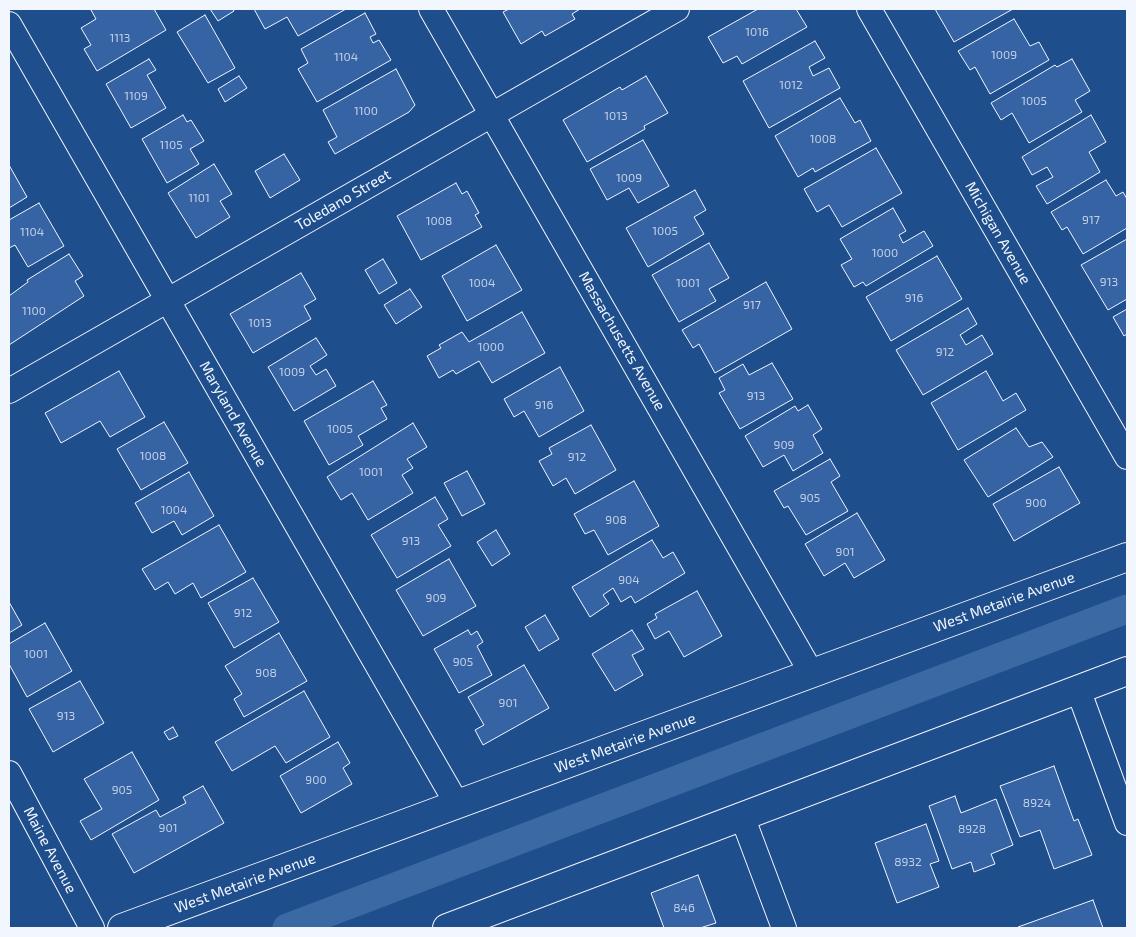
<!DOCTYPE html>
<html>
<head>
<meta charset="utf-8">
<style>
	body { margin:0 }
	#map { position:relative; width:1136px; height:937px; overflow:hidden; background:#1f4e8c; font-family:"Exo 2",sans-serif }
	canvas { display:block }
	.frame { position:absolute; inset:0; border:10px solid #f2f6ff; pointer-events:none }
</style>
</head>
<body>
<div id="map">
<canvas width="1136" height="937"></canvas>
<div class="frame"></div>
</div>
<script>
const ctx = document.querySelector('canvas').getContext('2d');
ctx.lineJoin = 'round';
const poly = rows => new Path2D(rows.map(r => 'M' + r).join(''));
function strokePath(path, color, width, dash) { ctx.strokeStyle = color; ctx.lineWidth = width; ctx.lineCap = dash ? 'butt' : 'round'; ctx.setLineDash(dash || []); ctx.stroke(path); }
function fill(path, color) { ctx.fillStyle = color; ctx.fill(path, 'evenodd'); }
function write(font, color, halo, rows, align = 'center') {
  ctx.font = font + ' "Exo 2",sans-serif'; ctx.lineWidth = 4; ctx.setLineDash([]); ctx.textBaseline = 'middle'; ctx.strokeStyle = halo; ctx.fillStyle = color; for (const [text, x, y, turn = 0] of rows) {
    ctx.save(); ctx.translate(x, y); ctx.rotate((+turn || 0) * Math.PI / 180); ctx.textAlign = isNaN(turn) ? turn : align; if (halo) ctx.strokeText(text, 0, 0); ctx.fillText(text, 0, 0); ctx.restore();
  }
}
const canal = poly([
	[287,928,1127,609]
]);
const building = poly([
	[93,9,154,9,166,30,97,71,84,49,91,45,81,28,96,19,91,10,93,9],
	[210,9,233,9,234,11,218,21,210,9],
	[254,9,346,9,298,36,287,17,265,29,254,9],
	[509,9,580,9,572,14,575,19,545,36,542,31,521,44,503,12,509,9],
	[758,9,796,9,807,27,742,64,737,56,723,63,708,37,758,9],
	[935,9,1013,9,954,42,935,9],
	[365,13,376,34,370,37,373,43,379,40,391,60,317,102,298,69,308,63,301,49,365,13],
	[205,15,235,68,208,83,177,32,205,15],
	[1014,19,1030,46,1039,42,1049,60,990,94,975,67,970,70,958,51,1014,19],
	[815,41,825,58,809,67,813,76,829,68,840,88,769,128,743,81,815,41],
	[149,59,156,70,147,75,166,108,131,128,106,84,149,59],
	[1072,59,1090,91,1075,100,1082,112,1029,143,1012,113,1001,120,991,103,1055,65,1057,67,1072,59],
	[396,69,415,105,409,112,335,154,328,142,337,137,323,110,396,69],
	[239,76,247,88,225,102,218,89,239,76],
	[646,76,668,113,644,126,645,129,587,162,563,120,620,87,622,90,646,76],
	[840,98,855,123,860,120,871,141,815,172,813,168,798,177,775,136,840,98],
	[183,115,187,122,191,120,204,141,190,149,199,164,167,183,142,139,183,115],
	[1091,115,1106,142,1089,152,1100,172,1047,204,1036,186,1053,177,1047,167,1032,175,1022,157,1091,115],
	[643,140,669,186,638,203,629,188,607,200,590,169,643,140],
	[876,148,902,193,842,227,829,205,817,212,804,189,876,148],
	[284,154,300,180,270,198,255,171,284,154],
	[214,164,232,194,220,201,230,217,196,238,168,193,214,164],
	[9,165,27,197,9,208,9,165],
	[1106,180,1116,196,1123,192,1127,199,1127,228,1083,254,1067,227,1062,230,1051,212,1106,180],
	[456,183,462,194,467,191,479,213,475,215,482,227,421,260,397,216,456,183],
	[695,190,706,210,694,217,704,234,648,267,626,228,695,190],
	[39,203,64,246,28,267,15,245,9,248,9,220,39,203],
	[893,208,906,231,899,235,903,243,924,231,933,246,866,286,863,282,854,287,841,265,852,259,840,239,893,208],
	[1127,239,1127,299,1108,310,1081,265,1127,239],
	[709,243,729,278,709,289,716,301,679,322,652,275,709,243],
	[496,245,522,290,467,321,442,276,496,245],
	[69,254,83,276,75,281,84,296,9,345,9,296,28,282,27,280,69,254],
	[937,256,962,299,891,341,866,297,937,256],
	[383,259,397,283,379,294,365,270,383,259],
	[301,273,316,299,304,306,311,319,253,353,230,314,301,273],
	[766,282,792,329,715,373,699,344,693,348,682,330,766,282],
	[410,289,422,307,396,324,384,305,410,289],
	[968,308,977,324,960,335,966,345,982,335,993,354,923,395,896,350,968,308],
	[1127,309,1127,334,1124,336,1113,317,1127,309],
	[522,312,545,353,492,383,479,361,456,374,453,370,439,378,427,356,441,348,439,345,462,332,469,342,522,312],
	[316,338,327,355,310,366,316,375,326,369,336,386,294,411,268,367,316,338],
	[772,363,793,399,740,429,719,393,725,390,719,378,743,364,749,375,772,363],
	[560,367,584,411,539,437,524,411,514,417,504,399,560,367],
	[119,371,145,417,110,437,100,421,61,443,45,413,119,371],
	[986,371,1003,401,1016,393,1026,410,958,450,931,403,986,371],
	[373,381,387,405,381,408,387,419,358,436,363,445,329,465,304,421,373,381],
	[808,405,822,429,813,435,823,453,793,471,784,455,763,467,745,436,795,406,798,411,808,405],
	[164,422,188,463,141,490,117,449,164,422],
	[413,423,427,447,407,459,413,468,402,475,413,493,368,520,352,493,341,500,327,477,413,423],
	[591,425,616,470,575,494,566,478,553,486,539,461,552,454,549,448,591,425],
	[1016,428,1029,447,1042,442,1053,457,988,497,964,460,1016,428],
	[830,459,840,476,831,482,848,511,806,535,788,506,784,508,774,491,830,459],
	[1059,467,1080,503,1014,541,993,504,1059,467],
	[467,471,485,504,462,516,444,483,467,471],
	[189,472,214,516,182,535,174,521,152,533,135,503,189,472],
	[634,481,659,526,608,555,594,530,585,534,574,514,634,481],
	[435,497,448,519,438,525,451,546,397,578,371,535,435,497],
	[857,513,885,560,854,578,845,563,824,576,805,544,857,513],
	[219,525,246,572,201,598,193,583,175,594,168,582,155,590,142,569,219,525],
	[496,530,510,554,492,566,477,542,496,530],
	[652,540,663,558,673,552,685,573,635,603,631,596,621,602,613,588,603,595,609,604,590,617,572,587,652,540],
	[449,559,476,606,423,636,396,590,449,559],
	[253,578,279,622,234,648,208,603,253,578],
	[697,591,722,636,684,657,669,631,655,639,647,624,657,618,655,614,697,591],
	[9,602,22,625,9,633,9,602],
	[545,615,559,639,539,651,525,627,545,615],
	[45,623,72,671,27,697,9,664,9,644,45,623],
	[468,630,471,635,477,631,483,642,477,646,492,675,459,693,434,649,468,630],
	[632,630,644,649,632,655,643,675,615,691,592,654,632,630],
	[279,633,307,681,244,717,234,699,242,694,225,666,279,633],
	[524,665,549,708,483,745,475,730,484,725,468,697,524,665],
	[80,681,104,723,53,752,29,709,80,681],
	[304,691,330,737,286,763,275,746,232,771,215,742,304,691],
	[173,727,178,736,169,740,164,732,173,727],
	[338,742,350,763,343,768,352,784,301,813,280,776,338,742],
	[132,752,159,800,91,840,80,821,102,809,84,779,132,752],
	[1054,766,1074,821,1078,819,1092,855,1054,869,1040,830,1020,837,1000,786,1054,766],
	[203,786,224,823,134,873,112,834,156,810,160,817,186,803,183,797,203,786],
	[955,796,961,813,996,799,1013,845,991,854,995,864,974,872,971,862,952,869,929,806,955,796],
	[926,824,939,861,930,864,939,887,897,903,875,843,926,824],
	[698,875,716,923,700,928,664,928,651,893,698,875],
	[1093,900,1103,928,1018,928,1018,927,1093,900]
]);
const minor = poly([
	[431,9,812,674],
	[869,9,1127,457],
	[9,24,457,804],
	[9,391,677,9],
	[1078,689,1127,823],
	[9,773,92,928],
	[742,816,784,928]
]);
const secondary = poly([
	[122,928,1127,557],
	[447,928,1127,671]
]);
const numberNames = [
	["1016",757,32],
	["1113",120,38],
	["1009",1004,55],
	["1104",346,57],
	["1012",791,85],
	["1109",136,96],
	["1005",1034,101],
	["1100",366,111],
	["1013",616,116],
	["1008",823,139],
	["1105",171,145],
	["1009",629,178],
	["1101",199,198],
	["917",1091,220],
	["1008",439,221],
	["1005",665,231],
	["1104",32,232],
	["1000",885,253],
	["913",1109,282],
	["1004",482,283],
	["1001",688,283],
	["916",914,298],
	["917",752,305],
	["1100",34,311],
	["1013",260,323],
	["1000",491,347],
	["912",945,352],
	["1009",292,372],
	["913",756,396],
	["916",544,405],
	["1005",340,429],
	["909",784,445],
	["1008",153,456],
	["912",577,457],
	["1001",371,472],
	["905",810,498],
	["900",1036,503],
	["1004",174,510],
	["908",616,520],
	["913",411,541],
	["901",845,552],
	["904",629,580],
	["909",436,598],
	["912",243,613],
	["1001",36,654],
	["905",463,662],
	["908",266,673],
	["901",508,703],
	["913",66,716],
	["900",316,780],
	["905",122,790],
	["8924",1037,803],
	["901",168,828],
	["8928",972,829],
	["8932",908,862],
	["846",684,908]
];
const streetNames = [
	["Toledano Street",343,200,-30],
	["Michigan Avenue",998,233,60],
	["Massachusetts Avenue",622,341,60],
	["Maryland Avenue",233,414,60],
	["West Metairie Avenue",1004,602,-20],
	["West Metairie Avenue",625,743,-20],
	["Maine Avenue",50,850,62],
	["West Metairie Avenue",245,883,-20]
];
strokePath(canal, '#3b69a3', 29);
fill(building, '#3563a3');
strokePath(building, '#f2f6ff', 1);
strokePath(minor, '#f2f6ff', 26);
strokePath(secondary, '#f2f6ff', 30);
strokePath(minor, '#1f4e8c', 24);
strokePath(secondary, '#1f4e8c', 28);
write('12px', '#c3d1e8', null, numberNames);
write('15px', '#f2f6ff', '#1f4e8c', streetNames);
</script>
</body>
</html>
